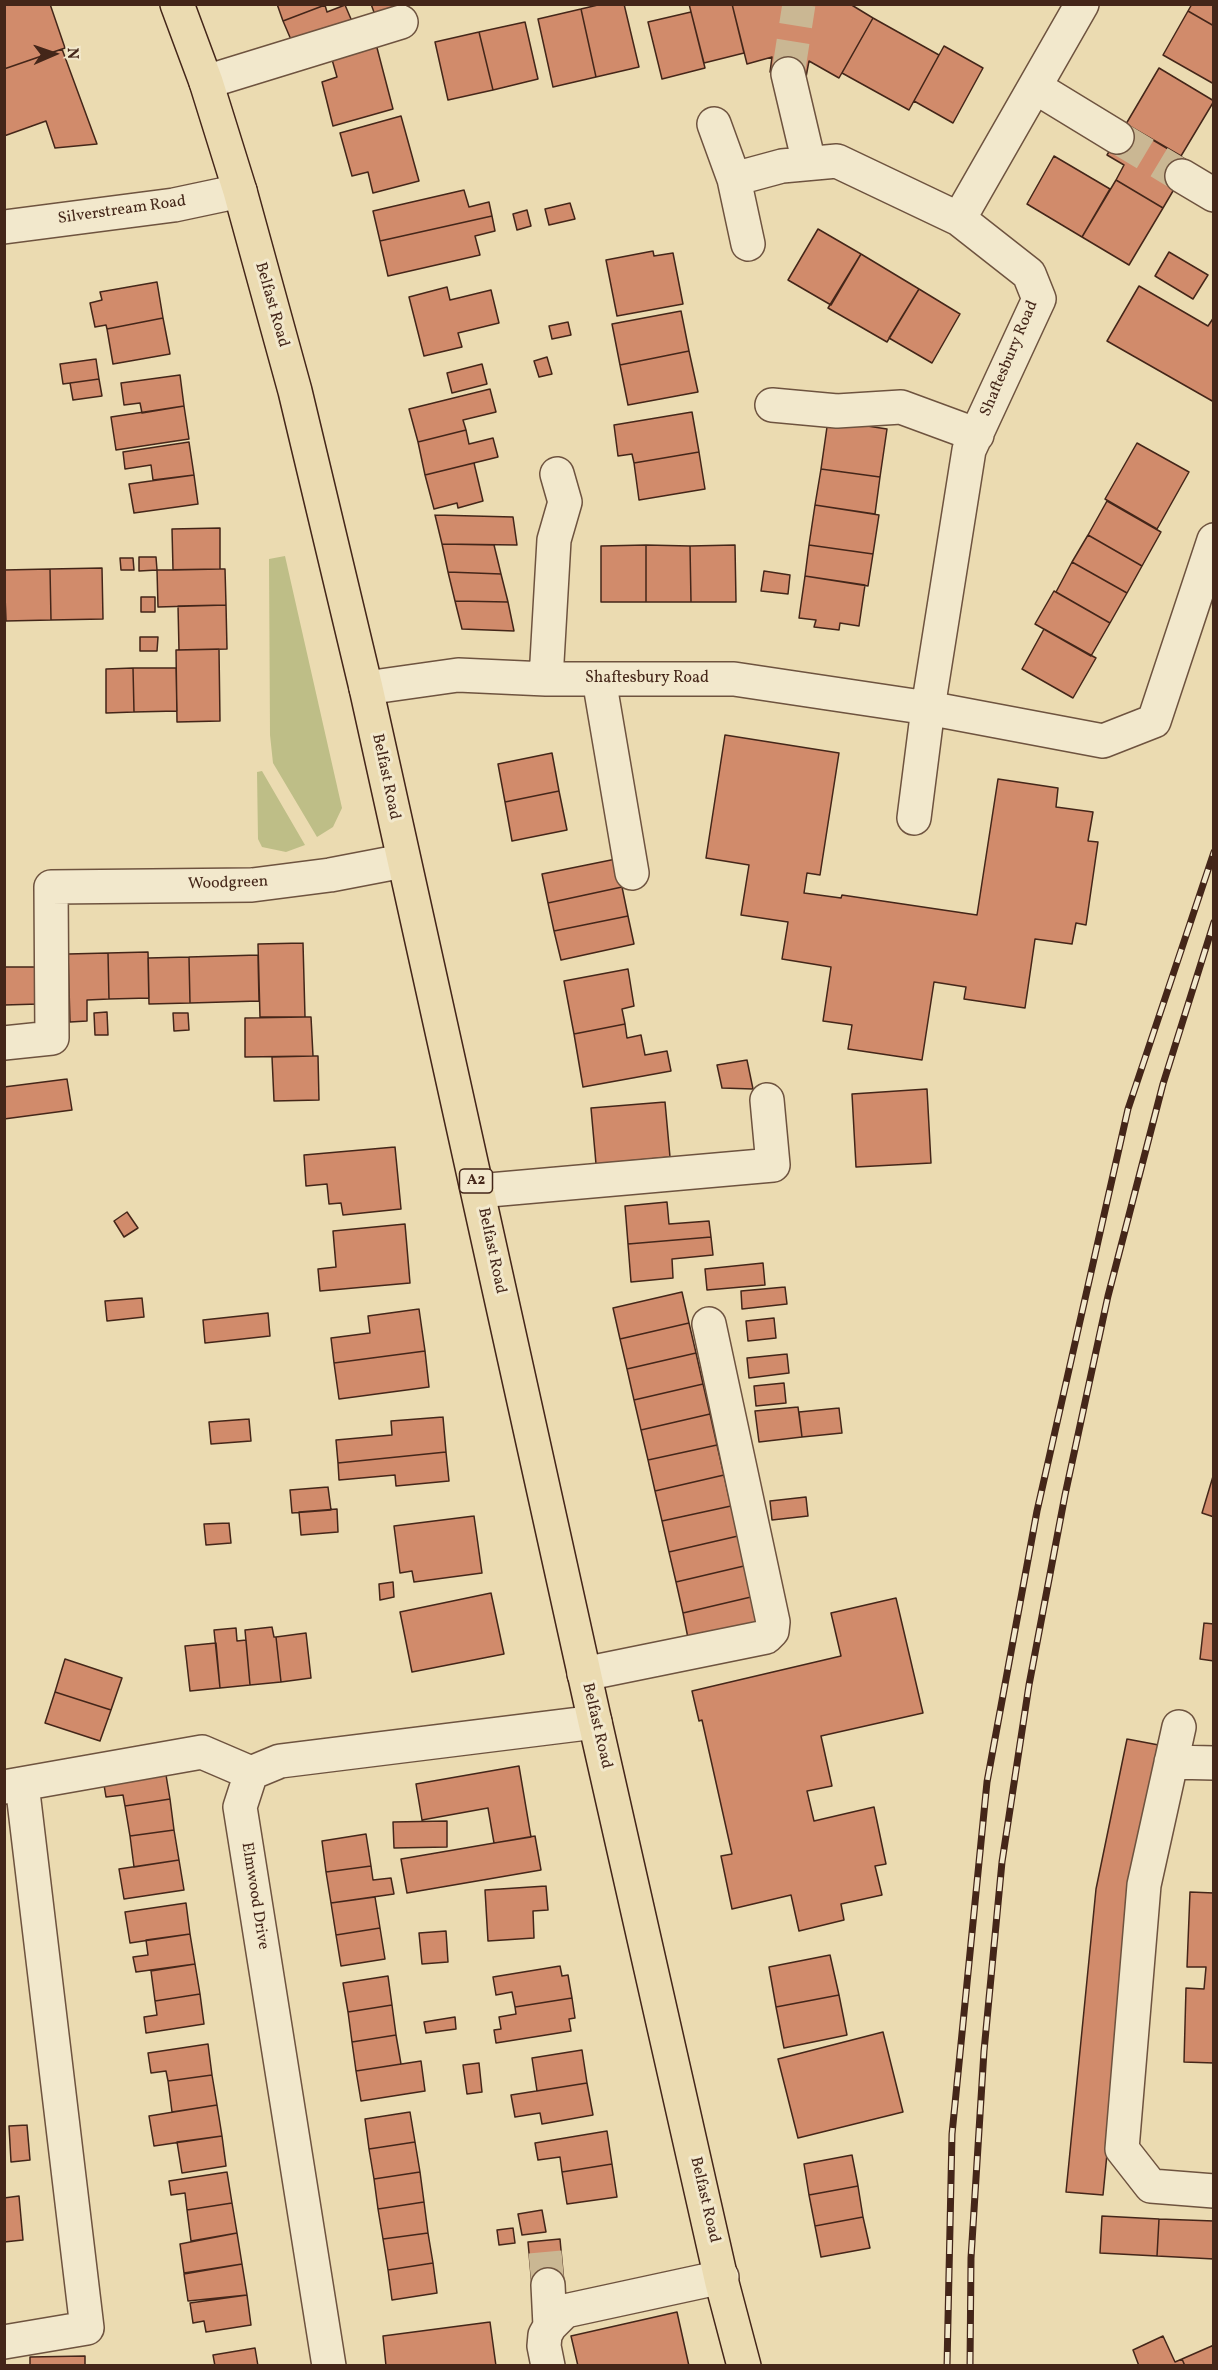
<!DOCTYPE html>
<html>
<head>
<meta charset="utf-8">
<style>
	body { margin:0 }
	#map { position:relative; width:1218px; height:2370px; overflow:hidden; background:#ebdbb1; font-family:Vollkorn,serif }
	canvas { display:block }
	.frame { position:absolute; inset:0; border:6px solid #442619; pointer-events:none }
	.north { position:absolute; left:24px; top:24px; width:60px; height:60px; -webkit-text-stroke:4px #f2e8cc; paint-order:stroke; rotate:88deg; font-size:16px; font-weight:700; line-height:24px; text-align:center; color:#442619 }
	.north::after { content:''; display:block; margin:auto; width:21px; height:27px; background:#442619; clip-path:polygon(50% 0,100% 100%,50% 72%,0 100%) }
</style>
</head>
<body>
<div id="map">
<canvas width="1218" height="2370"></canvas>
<div class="frame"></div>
<div class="north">N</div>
</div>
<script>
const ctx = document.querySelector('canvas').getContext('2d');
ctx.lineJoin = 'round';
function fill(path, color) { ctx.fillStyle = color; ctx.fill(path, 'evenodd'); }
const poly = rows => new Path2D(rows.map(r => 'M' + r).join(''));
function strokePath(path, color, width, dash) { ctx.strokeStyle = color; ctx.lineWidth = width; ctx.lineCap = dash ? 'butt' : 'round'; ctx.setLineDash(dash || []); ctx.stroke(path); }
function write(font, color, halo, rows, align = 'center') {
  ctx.font = font + ' Vollkorn,serif'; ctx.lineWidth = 6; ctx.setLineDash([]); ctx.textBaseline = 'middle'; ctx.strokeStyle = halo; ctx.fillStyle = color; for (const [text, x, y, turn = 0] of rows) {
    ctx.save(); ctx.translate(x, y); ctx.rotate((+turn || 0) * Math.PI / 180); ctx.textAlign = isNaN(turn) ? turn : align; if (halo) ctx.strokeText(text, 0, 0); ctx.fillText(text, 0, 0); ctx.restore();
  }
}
const green = poly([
	[285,556,342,808,333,827,317,837,273,763,270,735,269,559],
	[262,771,305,845,286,852,262,847,258,839,257,772]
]);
const building = poly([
	[4,4,50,4,65,48,4,69,4,4],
	[277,4,325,4,325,5,283,21,277,4],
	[371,4,393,4,394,8,375,15,371,4],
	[602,4,624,4,639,67,596,77,581,9,602,4],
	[689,4,732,4,744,53,704,63,689,4],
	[732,4,850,4,873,18,839,78,809,61,806,77,770,72,772,57,747,64,732,4],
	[1192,4,1214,4,1214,26,1188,11,1192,4],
	[325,5,327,12,345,5,354,26,295,49,283,21,325,5],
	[581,9,596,77,553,87,538,19,581,9],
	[1188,11,1214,26,1214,84,1163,55,1188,11],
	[691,12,705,68,662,79,648,22,691,12],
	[873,18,939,55,909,110,842,73,873,18],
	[525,22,538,79,493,90,479,32,525,22],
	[479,32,493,90,448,100,435,42,479,32],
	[376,44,393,109,333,126,322,82,337,77,331,56,376,44],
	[944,46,983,68,953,123,914,101,944,46],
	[62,49,97,144,55,148,46,121,4,136,4,69,62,49],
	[1159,68,1214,101,1181,156,1126,124,1159,68],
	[401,116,419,181,373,193,368,172,352,176,340,133,401,116],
	[1126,124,1190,162,1163,208,1116,180,1124,165,1107,155,1126,124],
	[1054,156,1110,189,1082,237,1027,204,1054,156],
	[1116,180,1163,208,1129,265,1082,237,1116,180],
	[464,190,469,207,489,202,492,216,380,241,373,211,464,190],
	[570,203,575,219,549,225,545,209,570,203],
	[527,210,531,226,517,230,513,214,527,210],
	[492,216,495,231,475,236,480,255,388,276,380,241,492,216],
	[818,229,861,254,831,305,788,280,818,229],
	[653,251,654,256,673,253,683,304,617,316,606,260,653,251],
	[1169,252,1208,275,1193,299,1155,276,1169,252],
	[861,254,919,289,887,342,828,308,861,254],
	[157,282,163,318,107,329,106,325,95,327,90,303,102,300,100,292,157,282],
	[1139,286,1208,326,1214,317,1214,402,1107,341,1139,286],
	[447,287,450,300,491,290,499,323,458,333,462,347,424,356,409,297,447,287],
	[919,289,960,314,932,363,889,338,919,289],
	[681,311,689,351,620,365,612,324,681,311],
	[163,318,170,354,113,364,107,329,163,318],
	[568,322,571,335,552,339,549,326,568,322],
	[689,351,698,392,628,405,620,365,689,351],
	[547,357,552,374,539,377,534,361,547,357],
	[96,359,99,379,63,384,60,364,96,359],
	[482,364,487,384,452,393,447,373,482,364],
	[180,375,184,406,142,413,140,403,124,405,121,383,180,375],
	[99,379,102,396,73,400,70,383,99,379],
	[490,389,496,412,463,420,466,430,418,442,409,409,490,389],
	[184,406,189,439,116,450,111,417,184,406],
	[692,412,699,452,634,463,632,454,618,456,614,425,692,412],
	[828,420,887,429,880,477,821,469,828,420],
	[466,430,469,444,493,438,498,457,425,475,418,442,466,430],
	[189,442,194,475,153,480,151,465,125,469,123,452,189,442],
	[1137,443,1189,472,1157,529,1105,499,1137,443],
	[699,452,705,489,639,500,634,463,699,452],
	[474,463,483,501,458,508,457,503,434,509,425,475,474,463],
	[821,469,880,477,875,514,815,505,821,469],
	[194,475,198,504,134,513,129,484,194,475],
	[1107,501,1161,532,1142,566,1088,535,1107,501],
	[815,505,879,515,873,554,809,545,815,505],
	[435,515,513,517,517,545,442,544,435,515],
	[220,528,220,569,173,570,172,529,220,528],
	[1088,535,1142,566,1127,593,1072,562,1088,535],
	[442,544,494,545,501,574,448,572,442,544],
	[646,545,646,602,601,602,601,546,646,545],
	[646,545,690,546,691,602,646,602,646,545],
	[735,545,736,602,691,602,690,546,735,545],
	[809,545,873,554,868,586,805,576,809,545],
	[139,557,156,557,157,570,139,571,139,557],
	[120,558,133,558,134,570,121,570,120,558],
	[1072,562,1127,593,1110,623,1056,592,1072,562],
	[102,568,103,619,51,620,50,569,102,568],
	[50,569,51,620,6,621,4,570,50,569],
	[220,569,225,569,226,605,158,607,157,570,220,569],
	[764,571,790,575,788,594,761,591,764,571],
	[448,572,501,574,508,602,455,601,448,572],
	[805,576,865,585,859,626,840,623,839,630,814,627,816,620,799,618,805,576],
	[1054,591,1110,623,1091,656,1035,624,1054,591],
	[141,597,155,597,155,612,141,612,141,597],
	[455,601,508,602,514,631,462,629,455,601],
	[226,605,227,649,179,650,178,606,226,605],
	[1044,629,1096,658,1073,698,1022,669,1044,629],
	[140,637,158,637,157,651,140,651,140,637],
	[219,649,220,721,177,722,176,650,219,649],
	[133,668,134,712,106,713,106,669,133,668],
	[133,668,176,668,177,711,134,712,133,668],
	[725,735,839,753,820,875,807,873,804,893,841,898,842,895,977,915,998,779,1058,788,1056,807,1093,812,1088,841,1098,842,1086,925,1076,923,1072,944,1035,939,1025,1008,964,999,966,987,934,982,922,1060,848,1049,852,1025,823,1021,831,967,782,959,788,922,741,915,749,865,706,858,725,735],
	[552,753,559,791,505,802,498,764,552,753],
	[559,791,567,830,512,841,505,802,559,791],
	[616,859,622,887,548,903,542,874,616,859],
	[622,887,628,916,554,931,548,903,622,887],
	[628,916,634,944,561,960,554,931,628,916],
	[303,943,305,1017,260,1017,258,944,303,943],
	[148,952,149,998,109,999,108,953,148,952],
	[108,953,109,999,87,1000,87,1021,70,1022,68,954,108,953],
	[258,955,259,1001,190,1003,189,957,258,955],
	[189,957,190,1003,149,1004,148,958,189,957],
	[4,967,38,967,39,1004,4,1005,4,967],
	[628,969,634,1006,622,1009,625,1024,574,1034,564,981,628,969],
	[107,1012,108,1035,95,1035,94,1013,107,1012],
	[173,1013,188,1013,189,1030,174,1031,173,1013],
	[305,1017,311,1017,313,1056,245,1057,245,1018,305,1017],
	[625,1024,627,1038,641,1035,645,1055,667,1051,671,1071,583,1087,574,1034,625,1024],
	[313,1056,318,1056,319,1100,274,1101,272,1057,313,1056],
	[747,1060,753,1089,722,1088,717,1065,747,1060],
	[67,1079,72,1110,4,1119,4,1087,67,1079],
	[927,1089,931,1163,856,1167,852,1094,927,1089],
	[665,1102,670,1157,596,1164,591,1108,665,1102],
	[395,1147,401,1209,343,1215,341,1203,329,1204,327,1184,306,1186,304,1155,395,1147],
	[667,1202,669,1224,709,1221,711,1237,628,1244,625,1206,667,1202],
	[127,1212,138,1228,124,1237,114,1221,127,1212],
	[405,1224,410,1283,320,1291,318,1269,336,1267,333,1231,405,1224],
	[711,1237,713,1255,672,1259,673,1278,631,1282,628,1244,711,1237],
	[763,1263,765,1285,707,1290,705,1269,763,1263],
	[785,1287,787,1304,742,1309,741,1291,785,1287],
	[682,1292,689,1323,620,1339,613,1308,682,1292],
	[142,1298,144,1317,107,1321,105,1301,142,1298],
	[419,1309,425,1351,334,1363,331,1338,370,1333,368,1316,419,1309],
	[268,1313,270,1336,205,1343,203,1320,268,1313],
	[774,1318,776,1338,748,1341,746,1321,774,1318],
	[689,1323,696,1353,627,1369,620,1339,689,1323],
	[425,1351,429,1387,339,1399,334,1363,425,1351],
	[696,1353,703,1384,634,1400,627,1369,696,1353],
	[787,1354,789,1373,749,1378,747,1358,787,1354],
	[784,1383,786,1403,756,1406,754,1386,784,1383],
	[703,1384,710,1414,641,1430,634,1400,703,1384],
	[798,1407,802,1437,759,1442,755,1411,798,1407],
	[839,1408,842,1433,802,1437,799,1412,839,1408],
	[710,1414,717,1445,648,1460,641,1430,710,1414],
	[443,1417,446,1452,338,1463,336,1440,392,1435,391,1421,443,1417],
	[249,1419,251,1441,211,1444,209,1422,249,1419],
	[717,1445,724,1475,655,1491,648,1460,717,1445],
	[446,1452,449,1481,396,1486,395,1475,339,1480,338,1463,446,1452],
	[1214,1473,1214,1517,1202,1513,1214,1473],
	[724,1475,731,1506,662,1521,655,1491,724,1475],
	[328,1487,331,1510,292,1513,290,1490,328,1487],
	[806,1497,808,1516,772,1520,770,1501,806,1497],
	[731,1506,738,1536,669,1552,662,1521,731,1506],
	[337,1509,338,1532,301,1535,299,1512,337,1509],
	[474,1516,482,1573,414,1582,412,1571,400,1573,394,1526,474,1516],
	[229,1523,231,1543,206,1545,204,1524,229,1523],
	[738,1536,744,1566,676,1582,669,1552,738,1536],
	[744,1566,751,1597,683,1613,676,1582,744,1566],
	[393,1582,394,1597,380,1600,379,1584,393,1582],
	[491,1593,504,1654,412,1672,400,1612,491,1593],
	[751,1597,758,1627,689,1643,683,1613,751,1597],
	[896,1598,923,1713,821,1736,832,1786,807,1791,814,1821,874,1807,886,1864,875,1866,882,1895,841,1904,844,1920,799,1931,791,1895,732,1909,721,1856,732,1854,702,1720,699,1721,692,1691,841,1656,831,1613,896,1598],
	[1204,1623,1214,1624,1214,1661,1200,1659,1204,1623],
	[272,1627,274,1637,276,1637,281,1682,250,1685,245,1630,272,1627],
	[236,1628,237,1641,246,1640,250,1685,220,1688,214,1630,236,1628],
	[306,1633,311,1678,281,1682,276,1637,306,1633],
	[216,1643,220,1688,190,1691,185,1646,216,1643],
	[65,1659,122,1678,111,1710,55,1692,65,1659],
	[55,1692,111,1710,100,1741,45,1723,55,1692],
	[1127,1739,1164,1746,1132,1897,1103,2195,1066,2192,1096,1889,1127,1739],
	[519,1766,531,1837,494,1843,488,1808,422,1820,416,1784,519,1766],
	[165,1769,170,1799,125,1806,123,1795,106,1797,103,1779,165,1769],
	[170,1799,174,1830,130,1836,125,1806,170,1799],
	[447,1821,447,1847,394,1848,393,1822,447,1821],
	[174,1830,179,1860,134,1867,130,1836,174,1830],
	[366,1834,371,1866,326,1872,322,1841,366,1834],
	[535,1836,541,1870,407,1893,401,1859,535,1836],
	[179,1860,184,1890,124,1899,119,1869,179,1860],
	[371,1866,373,1880,391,1878,394,1894,331,1903,326,1872,371,1866],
	[546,1886,548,1910,533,1911,534,1938,488,1941,485,1890,546,1886],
	[1190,1892,1214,1893,1214,2063,1184,2062,1186,1988,1204,1989,1206,1967,1187,1967,1190,1892],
	[375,1897,380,1928,336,1935,331,1903,375,1897],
	[186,1903,190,1934,130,1943,125,1912,186,1903],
	[380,1928,385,1959,341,1966,336,1935,380,1928],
	[446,1931,448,1962,422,1964,419,1933,446,1931],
	[190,1934,195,1964,136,1972,133,1957,148,1955,146,1940,190,1934],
	[830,1955,839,1995,776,2007,769,1967,830,1955],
	[195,1964,200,1994,155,2001,151,1971,195,1964],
	[560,1966,562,1976,568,1975,572,1998,515,2007,512,1992,496,1995,493,1977,560,1966],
	[388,1976,392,2005,348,2012,343,1983,388,1976],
	[200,1994,204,2024,146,2033,144,2017,157,2015,155,2001,200,1994],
	[839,1995,847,2035,784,2048,776,2007,839,1995],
	[572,1998,575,2018,569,2019,571,2031,496,2043,494,2030,501,2029,499,2017,516,2014,515,2007,572,1998],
	[392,2005,396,2035,352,2042,348,2012,392,2005],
	[455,2017,456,2029,426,2033,424,2022,455,2017],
	[883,2032,903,2112,798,2138,778,2059,883,2032],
	[396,2035,401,2064,356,2071,352,2042,396,2035],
	[208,2044,212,2075,168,2081,166,2071,151,2073,148,2053,208,2044],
	[582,2050,587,2083,537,2091,532,2058,582,2050],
	[421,2061,425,2091,361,2101,356,2071,421,2061],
	[479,2063,482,2092,467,2094,463,2065,479,2063],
	[212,2075,217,2105,172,2112,168,2081,212,2075],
	[587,2083,593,2115,542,2124,540,2113,515,2117,511,2095,587,2083],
	[217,2105,222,2136,154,2146,149,2116,217,2105],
	[410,2112,415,2142,369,2149,365,2119,410,2112],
	[27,2125,30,2160,11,2162,9,2126,27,2125],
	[607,2131,612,2164,562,2172,560,2157,538,2160,535,2143,607,2131],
	[222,2136,226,2166,182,2173,177,2142,222,2136],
	[415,2142,420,2172,374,2179,369,2149,415,2142],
	[852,2155,858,2186,809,2195,804,2164,852,2155],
	[612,2164,617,2197,567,2204,562,2172,612,2164],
	[227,2172,232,2203,187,2210,185,2193,171,2195,169,2181,227,2172],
	[420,2172,424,2202,378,2209,374,2179,420,2172],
	[858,2186,863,2217,815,2226,809,2195,858,2186],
	[19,2196,23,2240,4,2242,4,2198,19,2196],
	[424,2202,428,2233,383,2239,378,2209,424,2202],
	[232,2203,237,2233,191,2241,187,2210,232,2203],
	[542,2210,546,2232,522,2235,518,2214,542,2210],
	[1102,2216,1159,2219,1157,2256,1100,2253,1102,2216],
	[863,2217,870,2248,821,2257,815,2226,863,2217],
	[1159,2219,1214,2221,1214,2259,1157,2256,1159,2219],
	[513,2228,515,2243,499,2245,497,2230,513,2228],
	[237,2233,242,2264,184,2273,180,2244,237,2233],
	[428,2233,433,2263,388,2270,383,2239,428,2233],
	[560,2239,564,2283,532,2286,528,2242,560,2239],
	[433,2263,437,2293,392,2300,388,2270,433,2263],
	[242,2264,247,2295,188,2301,184,2274,242,2264],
	[247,2295,251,2325,206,2332,204,2321,193,2323,190,2303,247,2295],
	[677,2312,689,2366,578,2366,571,2336,677,2312],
	[490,2322,496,2366,386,2366,383,2336,490,2322],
	[1163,2336,1175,2362,1182,2359,1185,2366,1139,2366,1133,2350,1163,2336],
	[1214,2345,1214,2366,1185,2366,1182,2359,1214,2345],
	[255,2348,258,2366,215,2366,213,2355,255,2348],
	[85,2356,85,2366,30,2366,30,2357,85,2356]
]);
const minorTunnel = poly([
	[788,74,799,4],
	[1117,137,1182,176],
	[545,2252,548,2285]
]);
const minor = poly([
	[788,74,809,163],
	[206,82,401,22],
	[1035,87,1117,137],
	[714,124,734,179,748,244],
	[1182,176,1214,195],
	[734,179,782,166,837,161,959,219,1029,274,1039,299,969,450,928,708,914,818],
	[959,219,1082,4],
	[4,227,174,205,240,191],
	[772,405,837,411,901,407,977,435],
	[546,679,554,540,565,502,557,474],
	[599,679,632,873],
	[366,688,458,675,546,679,734,679,928,708,1103,741,1154,721,1214,540],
	[4,1043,52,1038,51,887,252,885,330,875,403,861],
	[478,1191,773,1165,767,1100],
	[584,1674,766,1637,772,1631,773,1622,709,1324],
	[1179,1727,1144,1885,1122,2149,1151,2186,1214,2191],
	[1171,1762,1214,1763],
	[4,1787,202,1752,251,1773],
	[548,2285,550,2326],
	[4,2342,87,2328,22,1784],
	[329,2366,240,1807,251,1773,280,1761,595,1722],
	[548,2366,544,2346,545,2335,550,2326,565,2311,722,2277]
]);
const major = poly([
	[177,4,206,82,240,191,295,391,366,688,595,1722,722,2283,744,2366]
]);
const rail = poly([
	[947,2366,952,2134,987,1782,1037,1511,1128,1109,1214,852],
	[970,2366,971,2258,984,2051,1002,1862,1029,1685,1065,1495,1108,1296,1163,1084,1214,922]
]);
const shields = [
	[476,1181,33]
];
const shieldNames = [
	["A2",476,1181]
];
const streetNames = [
	["Silverstream Road",122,211,-8],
	["Belfast Road",271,305,74],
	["Shaftesbury Road",1010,359,-67],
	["Shaftesbury Road",647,679],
	["Belfast Road",385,777,78],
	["Woodgreen",228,884,-2],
	["Belfast Road",491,1251,78],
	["Belfast Road",596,1726,77],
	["Elmwood Drive",254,1896,81],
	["Belfast Road",704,2200,77]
];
fill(green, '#bebe87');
fill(building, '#d18b6b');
strokePath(building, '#442619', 1.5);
strokePath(minorTunnel, '#cab793', 33, [33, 16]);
strokePath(minor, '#6e533f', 36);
strokePath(major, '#442619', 36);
strokePath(minor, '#f2e8cc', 33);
strokePath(major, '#ebdbb1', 33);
strokePath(rail, '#442619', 7);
strokePath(rail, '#f2e8cc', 4.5, [14]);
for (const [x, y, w] of shields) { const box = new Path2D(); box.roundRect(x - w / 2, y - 12, w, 24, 4.5); ctx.fillStyle = '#f2e8cc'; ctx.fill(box); strokePath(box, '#442619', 1.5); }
write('bold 15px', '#442619', null, shieldNames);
write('16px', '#442619', '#f2e8cc', streetNames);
</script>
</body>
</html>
